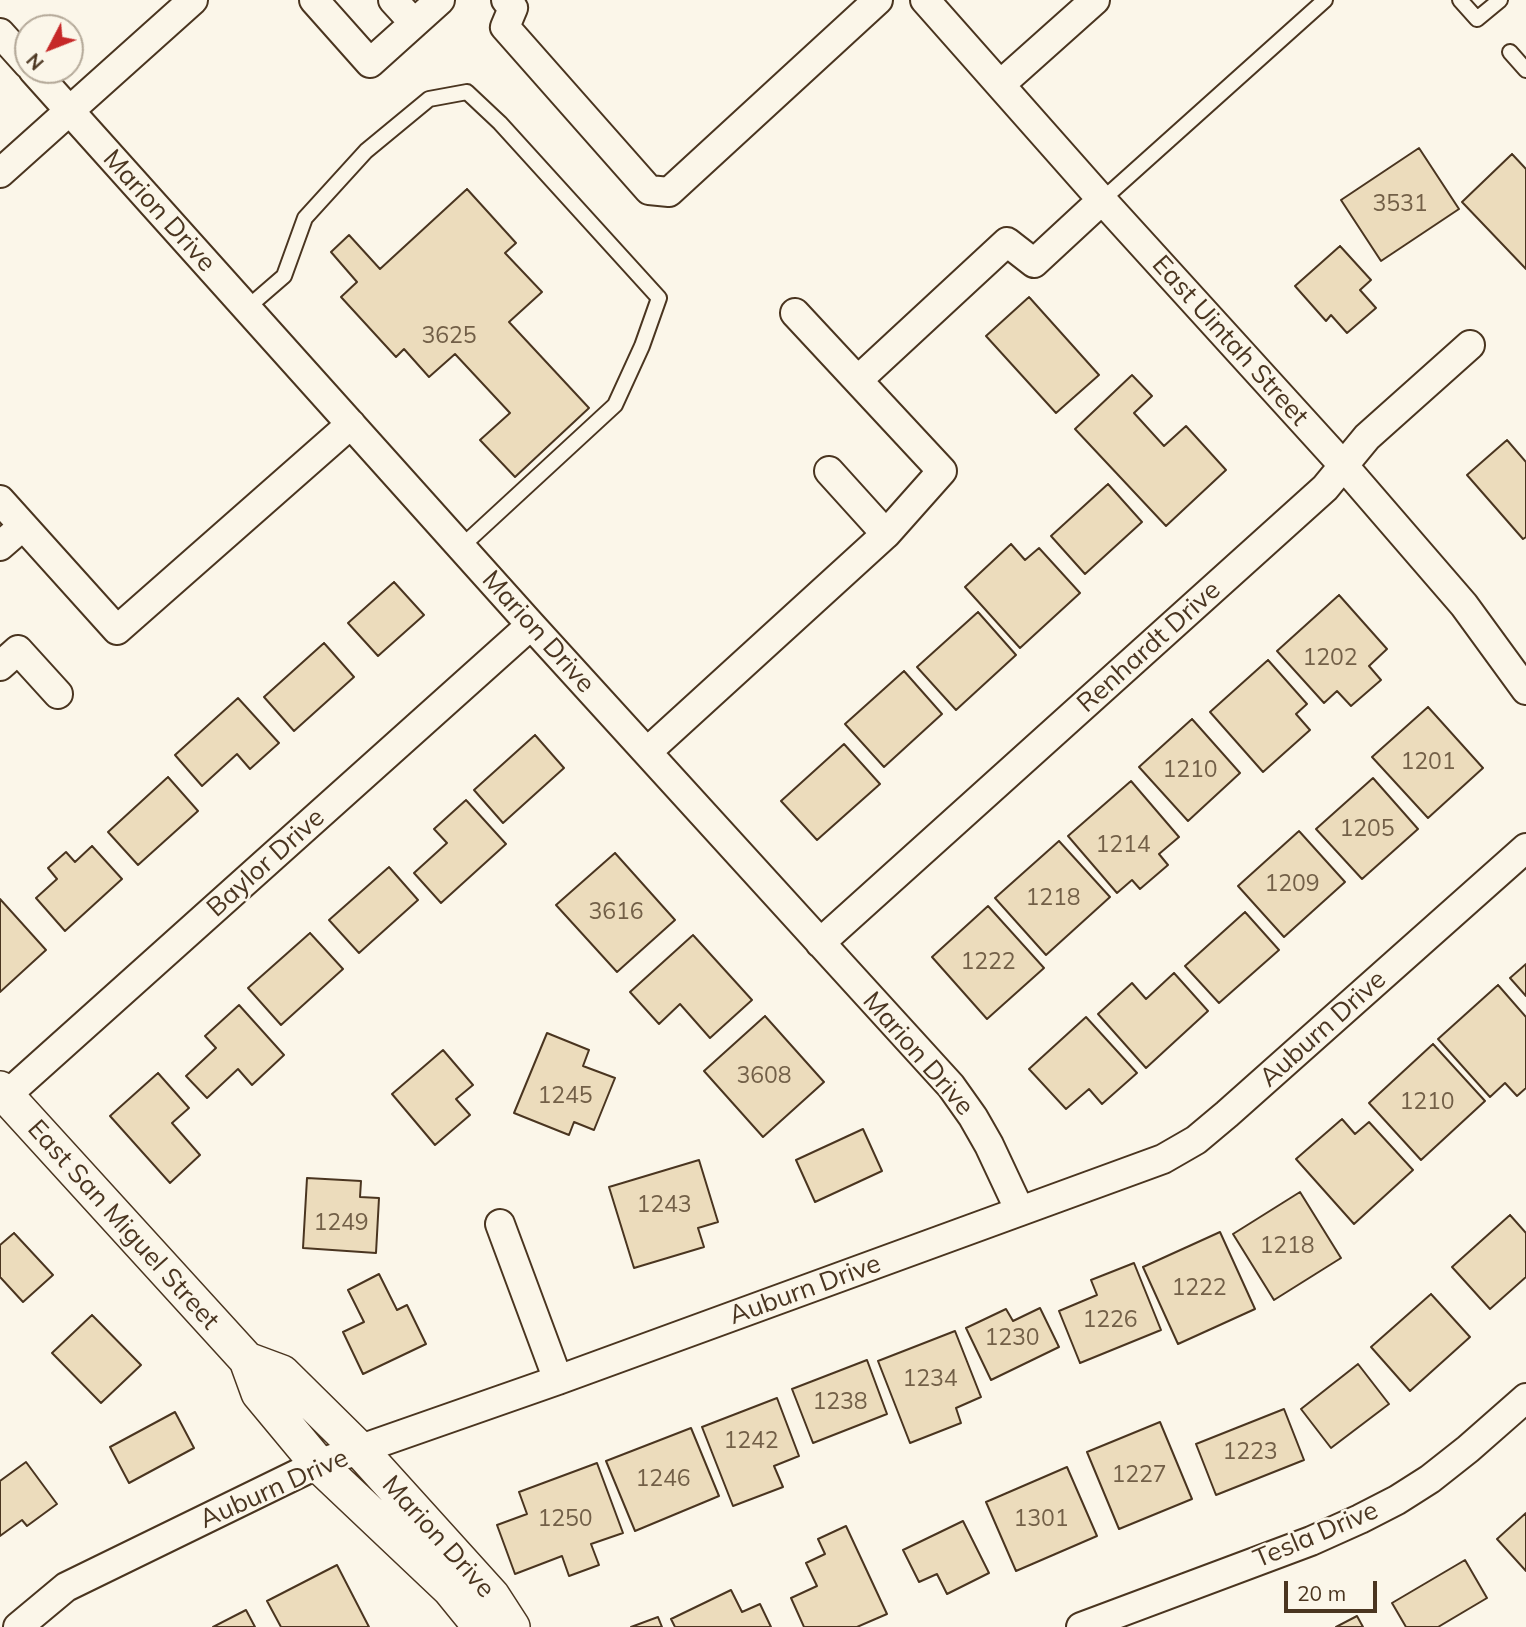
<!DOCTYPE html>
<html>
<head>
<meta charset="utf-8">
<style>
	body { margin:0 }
	#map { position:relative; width:1526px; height:1627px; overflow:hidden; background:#fbf6e9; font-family:Mulish,sans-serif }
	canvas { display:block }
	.north { position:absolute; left:14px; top:14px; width:70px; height:70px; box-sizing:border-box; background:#fbf6e9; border:2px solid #b4a999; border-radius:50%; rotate:228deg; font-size:19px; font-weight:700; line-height:28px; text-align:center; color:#4a3520 }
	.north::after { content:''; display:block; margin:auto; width:24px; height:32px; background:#c62828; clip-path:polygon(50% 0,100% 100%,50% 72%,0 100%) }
	.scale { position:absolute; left:1284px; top:1581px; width:93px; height:32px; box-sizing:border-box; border:4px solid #4a3520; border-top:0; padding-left:9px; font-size:21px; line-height:24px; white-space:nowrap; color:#4a3520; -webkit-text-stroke:5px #fbf6e9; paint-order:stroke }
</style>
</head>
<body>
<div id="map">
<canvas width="1526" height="1627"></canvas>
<div class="north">N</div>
<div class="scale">20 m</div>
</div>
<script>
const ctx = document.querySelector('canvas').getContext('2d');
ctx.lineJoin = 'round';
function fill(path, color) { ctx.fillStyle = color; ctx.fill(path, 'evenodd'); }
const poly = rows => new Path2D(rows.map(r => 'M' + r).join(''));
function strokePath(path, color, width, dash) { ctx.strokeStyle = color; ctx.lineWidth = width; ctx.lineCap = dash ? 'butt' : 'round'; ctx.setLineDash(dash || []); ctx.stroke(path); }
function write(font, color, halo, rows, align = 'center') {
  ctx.font = font + ' Mulish,sans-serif'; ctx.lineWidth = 5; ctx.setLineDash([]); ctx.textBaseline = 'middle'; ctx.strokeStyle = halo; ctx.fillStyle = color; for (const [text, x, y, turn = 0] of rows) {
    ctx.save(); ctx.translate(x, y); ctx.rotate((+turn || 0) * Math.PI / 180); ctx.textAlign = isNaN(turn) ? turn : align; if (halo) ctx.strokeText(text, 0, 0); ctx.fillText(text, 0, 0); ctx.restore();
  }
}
const building = poly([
	[1419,148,1459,209,1381,261,1341,200,1419,148],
	[1512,154,1526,169,1526,269,1462,202,1512,154],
	[467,189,516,243,505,253,542,292,509,322,589,408,515,477,480,440,510,413,455,354,429,377,404,349,396,357,341,297,357,282,331,252,349,235,380,269,467,189],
	[1340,246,1371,280,1360,290,1376,308,1347,333,1331,315,1326,321,1295,286,1340,246],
	[1029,297,1099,375,1056,413,986,336,1029,297],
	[1132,375,1152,396,1134,413,1164,446,1186,426,1226,470,1166,526,1075,429,1132,375],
	[1507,440,1526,462,1526,537,1523,539,1467,475,1507,440],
	[1108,484,1142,522,1085,574,1051,536,1108,484],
	[1011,544,1025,560,1039,548,1080,593,1020,648,965,587,1011,544],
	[394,582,424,615,378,656,348,623,394,582],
	[1339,595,1387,649,1369,666,1381,680,1351,706,1337,691,1324,703,1277,651,1339,595],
	[978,612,1016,655,956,710,917,667,978,612],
	[324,643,354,677,294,731,264,697,324,643],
	[1268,660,1307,704,1296,714,1310,730,1263,772,1210,712,1268,660],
	[904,671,942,714,884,767,845,724,904,671],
	[238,698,279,743,250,769,237,754,202,786,175,755,238,698],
	[1428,707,1483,768,1428,818,1372,757,1428,707],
	[1192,719,1240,773,1188,821,1139,767,1192,719],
	[535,735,564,768,503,823,474,790,535,735],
	[844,744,880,784,817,840,781,801,844,744],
	[168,777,198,811,138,865,108,832,168,777],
	[1373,778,1418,829,1362,879,1316,829,1373,778],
	[1131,781,1179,837,1159,854,1168,865,1140,889,1132,880,1117,893,1068,836,1131,781],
	[466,800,506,844,441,903,414,873,447,843,434,829,466,800],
	[1299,831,1345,882,1284,937,1238,886,1299,831],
	[1059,841,1110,897,1046,955,995,898,1059,841],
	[92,846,122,879,65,931,36,898,57,879,48,868,66,852,75,862,92,846],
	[615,853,675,920,617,972,556,905,615,853],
	[389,867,418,900,359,953,329,920,389,867],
	[0,899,46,950,0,992,0,899],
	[988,906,1044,968,987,1019,932,957,988,906],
	[1245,912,1279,950,1219,1003,1185,966,1245,912],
	[310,933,343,969,281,1025,248,988,310,933],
	[693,935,752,1000,710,1038,680,1004,659,1024,630,992,693,935],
	[1526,964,1526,996,1510,978,1526,964],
	[1174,973,1208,1011,1146,1068,1098,1014,1132,983,1146,999,1174,973],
	[1498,985,1526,1017,1526,1088,1517,1096,1505,1083,1490,1097,1438,1039,1498,985],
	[239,1005,284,1055,252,1085,238,1069,207,1098,186,1076,216,1048,205,1036,239,1005],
	[765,1016,824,1082,763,1137,704,1071,765,1016],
	[1086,1017,1137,1073,1102,1104,1089,1089,1066,1109,1029,1069,1086,1017],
	[547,1033,589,1050,583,1066,615,1078,594,1130,574,1122,569,1135,514,1113,547,1033],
	[1433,1044,1485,1101,1421,1160,1369,1103,1433,1044],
	[443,1050,473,1085,456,1099,470,1115,435,1145,392,1094,443,1050],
	[158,1073,189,1108,172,1123,200,1155,170,1183,110,1116,158,1073],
	[1342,1119,1355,1134,1369,1122,1413,1170,1354,1224,1296,1159,1342,1119],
	[863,1129,882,1171,815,1202,796,1160,863,1129],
	[699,1160,718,1222,698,1228,704,1247,634,1268,609,1187,699,1160],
	[307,1178,361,1181,360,1197,379,1198,376,1253,303,1248,307,1178],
	[1300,1192,1341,1258,1274,1300,1233,1234,1300,1192],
	[1510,1215,1526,1233,1526,1277,1490,1309,1452,1267,1510,1215],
	[1220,1232,1255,1309,1178,1344,1143,1267,1220,1232],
	[14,1233,53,1275,23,1302,0,1277,0,1245,14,1233],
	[1134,1263,1161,1330,1080,1363,1059,1311,1097,1295,1091,1280,1134,1263],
	[379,1274,397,1310,407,1305,426,1344,363,1374,343,1332,364,1322,348,1290,379,1274],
	[1431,1294,1470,1337,1410,1391,1371,1347,1431,1294],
	[1040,1308,1059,1347,991,1380,966,1328,1006,1309,1013,1321,1040,1308],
	[92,1315,141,1365,101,1403,52,1353,92,1315],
	[955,1331,981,1397,956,1408,961,1423,910,1443,878,1361,955,1331],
	[867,1360,887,1414,813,1443,792,1389,867,1360],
	[1358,1364,1389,1404,1331,1448,1301,1409,1358,1364],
	[777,1398,799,1456,774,1466,783,1487,733,1506,702,1427,777,1398],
	[1284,1409,1304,1460,1216,1495,1196,1444,1284,1409],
	[175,1412,194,1448,129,1483,110,1447,175,1412],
	[1160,1422,1192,1499,1119,1529,1087,1452,1160,1422],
	[691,1428,719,1496,635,1531,606,1461,691,1428],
	[26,1462,57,1504,27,1526,22,1520,0,1536,0,1481,26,1462],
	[597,1463,623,1533,591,1544,599,1565,569,1576,562,1556,515,1574,497,1525,527,1514,519,1492,597,1463],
	[1067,1467,1097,1536,1016,1571,986,1502,1067,1467],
	[1526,1513,1526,1571,1497,1539,1526,1513],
	[963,1521,989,1573,947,1594,937,1574,919,1582,903,1550,963,1521],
	[846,1526,887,1614,857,1627,804,1627,791,1598,817,1586,806,1563,825,1554,818,1539,846,1526],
	[1465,1560,1487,1598,1438,1627,1406,1627,1392,1603,1465,1560],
	[337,1565,369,1627,281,1627,267,1601,337,1565],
	[731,1590,742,1612,760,1604,771,1627,675,1627,671,1619,731,1590],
	[246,1610,255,1627,213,1627,246,1610],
	[1357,1616,1363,1627,1336,1627,1357,1616],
	[658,1617,662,1627,631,1627,658,1617]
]);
const service = poly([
	[1460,0,1477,19,1500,0],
	[1510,52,1526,70],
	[1102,200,1325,0],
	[247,308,284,276,305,218,366,151,429,99,467,92,500,123,659,298,642,346,615,405,461,547]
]);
const minor = poly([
	[314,0,370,63,440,0],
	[393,0,414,23],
	[506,0,513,8,505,27,649,190,669,192,878,0],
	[925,0,1102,200,1343,465,1464,605,1526,690],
	[0,33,28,64],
	[33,70,531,625,951,1086,973,1117,989,1145,1020,1211],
	[1001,84,1095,0],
	[0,173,193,0],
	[795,313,942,471,886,534],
	[858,380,1007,242,1034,263,1102,200],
	[0,500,117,630,351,424],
	[0,546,23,526],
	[0,666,18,650,58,694],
	[647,752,886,534,829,471],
	[820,943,1325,488,1367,437,1470,345],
	[0,1101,531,625],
	[500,1224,558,1380],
	[18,1627,66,1587,318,1464,558,1380,1163,1159,1196,1140,1227,1114,1526,848],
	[1081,1627,1311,1541,1360,1519,1397,1500,1430,1479,1468,1449,1526,1398]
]);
const tertiary = poly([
	[0,1089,247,1360,259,1393,318,1464,450,1589,481,1627],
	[247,1360,282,1373,360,1450,492,1596,512,1627]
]);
const numberNames = [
	["3531",1400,204],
	["3625",449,336],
	["1202",1330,658],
	["1201",1428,762],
	["1210",1190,770],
	["1205",1367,829],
	["1214",1123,845],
	["1209",1292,884],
	["1218",1053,898],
	["3616",616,912],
	["1222",988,962],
	["3608",764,1076],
	["1245",565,1096],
	["1210",1427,1102],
	["1243",664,1205],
	["1249",341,1223],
	["1218",1287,1246],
	["1222",1199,1288],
	["1226",1110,1320],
	["1230",1012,1338],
	["1234",930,1379],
	["1238",840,1402],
	["1242",751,1441],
	["1223",1250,1452],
	["1227",1139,1475],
	["1246",663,1479],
	["1250",565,1519],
	["1301",1041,1519]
];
const streetNames = [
	["Marion Drive",159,211,48],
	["East Uintah Street",1230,341,48],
	["Marion Drive",538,632,48],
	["Renhardt Drive",1149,647,-42],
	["Baylor Drive",266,863,-42],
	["Auburn Drive",1323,1029,-42],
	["Marion Drive",918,1054,49],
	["East San Miguel Street",123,1225,48],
	["Auburn Drive",805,1290,-20],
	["Auburn Drive",274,1489,-24],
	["Tesla Drive",1316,1535,-23],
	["Marion Drive",438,1537,48]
];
fill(building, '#ecdcbc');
strokePath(building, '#4a3520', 2);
strokePath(service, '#4a3520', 18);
strokePath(minor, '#4a3520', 32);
strokePath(tertiary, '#4a3520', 38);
strokePath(service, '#fbf6e9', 14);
strokePath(minor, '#fbf6e9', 28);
strokePath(tertiary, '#fbf6e9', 35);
write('23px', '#725f47', null, numberNames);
write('26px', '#4a3520', '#fbf6e9', streetNames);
</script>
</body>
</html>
